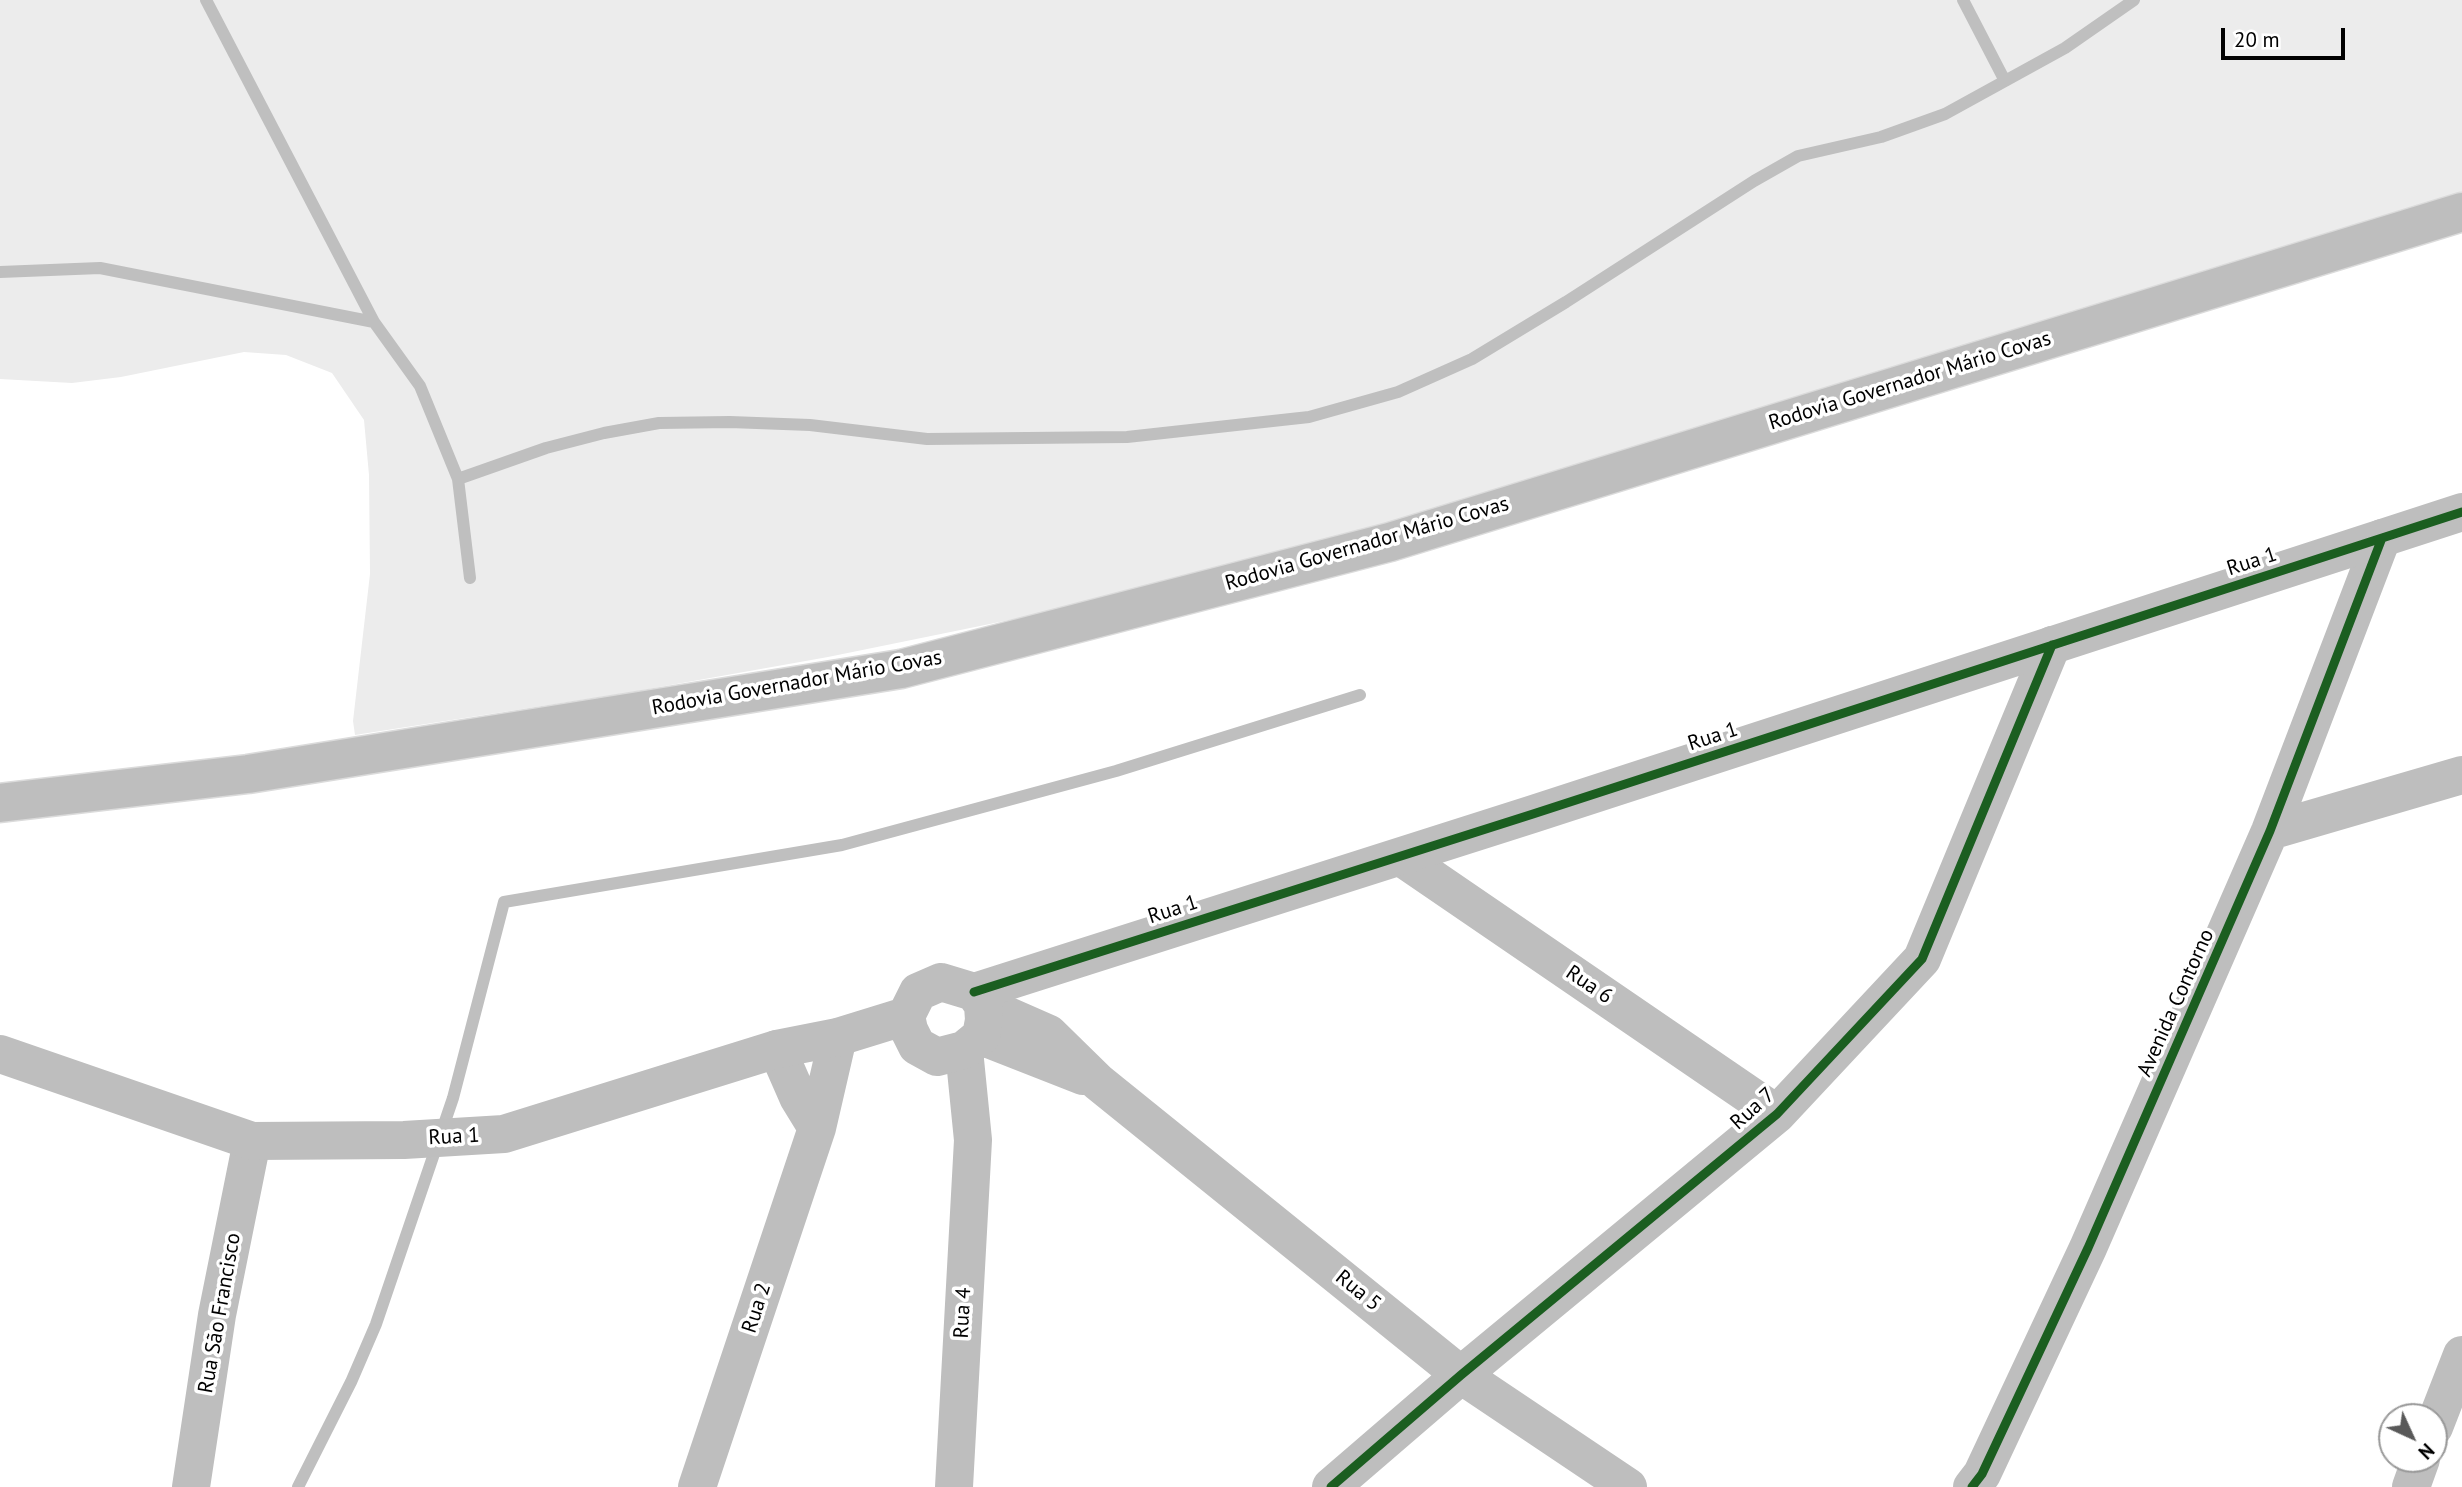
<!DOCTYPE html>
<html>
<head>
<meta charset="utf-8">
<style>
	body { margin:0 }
	#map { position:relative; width:2462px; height:1487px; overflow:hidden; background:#fff; font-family:"PT Sans",sans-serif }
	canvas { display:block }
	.north { position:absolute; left:2378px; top:1403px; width:70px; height:70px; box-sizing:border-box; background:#fff; border:2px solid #999; border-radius:50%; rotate:135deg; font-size:19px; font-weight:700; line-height:28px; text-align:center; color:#000 }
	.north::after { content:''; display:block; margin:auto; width:24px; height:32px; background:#595959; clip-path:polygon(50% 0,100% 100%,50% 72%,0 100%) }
	.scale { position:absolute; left:2221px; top:28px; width:124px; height:32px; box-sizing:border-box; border:4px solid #000; border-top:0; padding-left:9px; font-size:21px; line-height:24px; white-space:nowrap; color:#000; -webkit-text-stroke:5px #fff; paint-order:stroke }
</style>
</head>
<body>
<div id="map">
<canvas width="2462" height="1487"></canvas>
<div class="north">N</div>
<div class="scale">20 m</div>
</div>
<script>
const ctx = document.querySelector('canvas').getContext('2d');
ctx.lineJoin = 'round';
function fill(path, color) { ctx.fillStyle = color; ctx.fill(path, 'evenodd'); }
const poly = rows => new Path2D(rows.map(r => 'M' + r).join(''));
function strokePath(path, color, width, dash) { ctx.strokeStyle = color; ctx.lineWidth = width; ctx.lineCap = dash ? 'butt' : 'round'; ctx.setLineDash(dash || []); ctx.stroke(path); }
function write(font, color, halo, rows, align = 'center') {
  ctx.font = font + ' "PT Sans",sans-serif'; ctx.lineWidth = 7; ctx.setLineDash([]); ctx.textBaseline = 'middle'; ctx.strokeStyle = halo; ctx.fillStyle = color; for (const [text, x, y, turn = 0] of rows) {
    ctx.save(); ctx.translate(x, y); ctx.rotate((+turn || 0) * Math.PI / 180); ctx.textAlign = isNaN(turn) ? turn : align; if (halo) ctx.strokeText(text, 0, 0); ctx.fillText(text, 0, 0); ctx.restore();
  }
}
const green = poly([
	[0,0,2462,0,2462,201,2016,345,1228,570,1029,616,828,657,626,693,355,735,353,721,370,574,369,475,364,420,332,373,286,355,244,352,121,377,72,383,0,379]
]);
const stream = poly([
	[206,0,374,322,420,386,458,479,470,578],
	[1963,0,2005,81],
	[0,272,100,268,374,322],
	[458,479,546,448,604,433,659,423,730,422,810,425,927,439,1127,437,1309,417,1398,392,1472,359,1566,302,1754,181,1798,156,1881,137,1945,114,2065,48,2134,0],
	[298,1487,351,1382,376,1324,453,1098,504,902,842,845,1116,771,1360,695]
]);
const minor = poly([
	[2270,831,2462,775],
	[1401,857,1777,1114],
	[983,1005,1049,1034,1098,1082,1461,1375,1628,1487],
	[981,1036,1083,1076],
	[777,1049,798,1097,817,1128],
	[2434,1427,2462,1355],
	[191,1487,217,1315,252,1141],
	[697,1487,817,1128,838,1037],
	[954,1487,973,1140,964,1050],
	[1331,1487,1461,1375,1777,1114,1922,959,2052,645],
	[1972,1487,1982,1474,2088,1248,2270,831,2382,538],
	[2411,1487,2421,1459]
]);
const tertiary = poly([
	[941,982,974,992,983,1005,984,1020,981,1036,964,1050,937,1057,917,1046,909,1030,906,1016,918,992,941,982],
	[974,992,1533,814,2462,512],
	[0,1054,252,1141,404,1140,504,1134,777,1049,838,1037,906,1016]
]);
const primary = poly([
	[0,803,248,774,901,669,1390,542,2462,212]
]);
const cycleway = poly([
	[974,992,1533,814,2462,512],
	[1331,1487,1461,1375,1777,1114,1922,959,2052,645],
	[1972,1487,1982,1474,2088,1248,2270,831,2382,538]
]);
const streetNames = [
	["Rodovia Governador Mário Covas",1910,381,-17],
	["Rodovia Governador Mário Covas",1367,544,-16],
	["Rua 1",2252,562,-18],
	["Rodovia Governador Mário Covas",797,683,-10],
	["Rua 1",1713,737,-18],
	["Rua 1",1173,910,-18],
	["Rua 6",1589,985,34],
	["Avenida Contorno",2176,1003,-66],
	["Rua 7",1753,1109,-42],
	["Rua 1",454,1137,-3],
	["Rua 5",1358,1291,39],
	["Rua 2",757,1308,-72],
	["Rua São Francisco",220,1313,-80],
	["Rua 4",963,1313,-87]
];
fill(green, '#ececec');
strokePath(stream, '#bfbfbf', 12);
strokePath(primary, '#dbdbdb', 41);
strokePath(minor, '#bebebe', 38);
strokePath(tertiary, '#bebebe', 38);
strokePath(primary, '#bebebe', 38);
strokePath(cycleway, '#1b5e20', 9);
write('21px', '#000', '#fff', streetNames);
</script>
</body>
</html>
